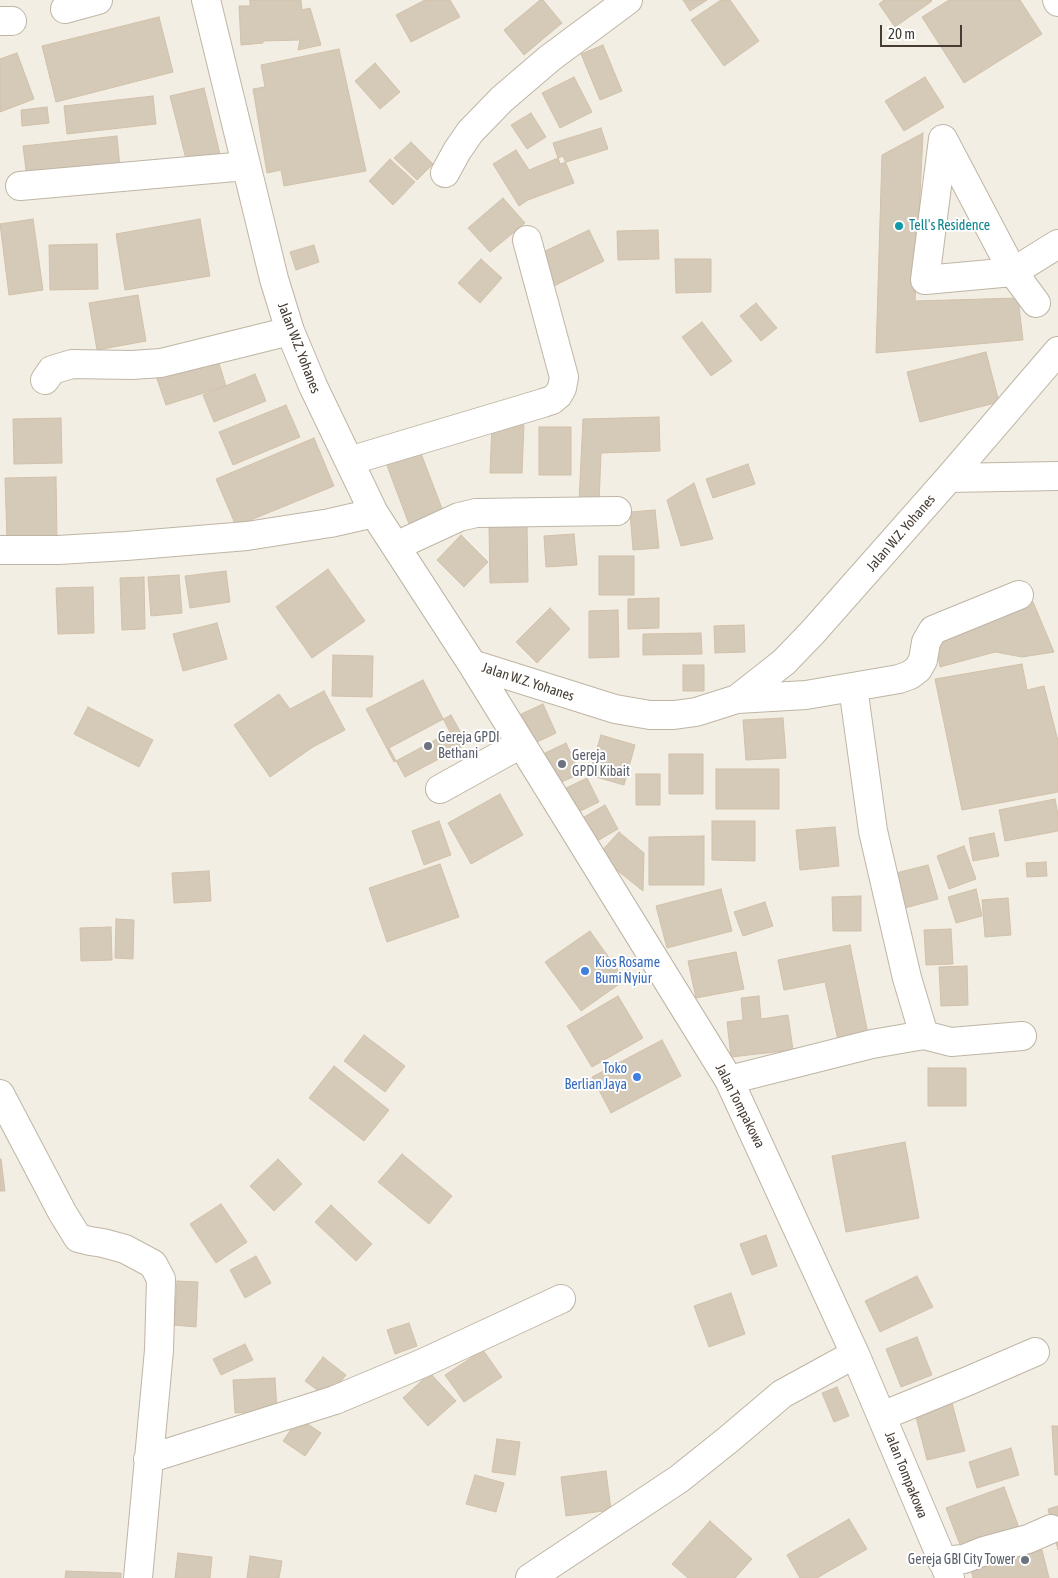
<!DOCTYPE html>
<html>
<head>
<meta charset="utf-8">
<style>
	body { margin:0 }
	#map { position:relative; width:1058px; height:1578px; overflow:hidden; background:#f3eee3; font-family:"Asap Condensed",sans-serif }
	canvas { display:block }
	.scale { position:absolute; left:880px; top:25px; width:82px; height:22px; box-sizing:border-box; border:2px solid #453d33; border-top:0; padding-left:6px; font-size:15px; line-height:18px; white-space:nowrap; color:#453d33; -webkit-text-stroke:4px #fff; paint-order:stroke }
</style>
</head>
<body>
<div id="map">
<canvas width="1058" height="1578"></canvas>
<div class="scale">20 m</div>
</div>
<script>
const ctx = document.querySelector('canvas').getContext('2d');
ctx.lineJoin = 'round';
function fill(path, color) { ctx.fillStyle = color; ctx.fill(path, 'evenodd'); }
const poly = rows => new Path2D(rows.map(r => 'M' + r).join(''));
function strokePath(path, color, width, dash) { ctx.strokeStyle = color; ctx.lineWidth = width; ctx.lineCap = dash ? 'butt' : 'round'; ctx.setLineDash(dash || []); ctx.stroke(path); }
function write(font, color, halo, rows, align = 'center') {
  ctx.font = font + ' "Asap Condensed",sans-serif'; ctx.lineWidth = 4; ctx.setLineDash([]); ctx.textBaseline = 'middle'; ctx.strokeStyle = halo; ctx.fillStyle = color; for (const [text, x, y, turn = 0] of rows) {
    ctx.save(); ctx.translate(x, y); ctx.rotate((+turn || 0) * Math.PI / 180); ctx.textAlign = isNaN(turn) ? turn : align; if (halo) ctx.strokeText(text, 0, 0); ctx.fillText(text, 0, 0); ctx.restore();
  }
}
const building = poly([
	[250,0,301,0,302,10,310,8,321,45,298,50,300,40,263,41,263,43,241,45,239,6,250,6,250,0],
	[425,0,450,0,460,17,411,42,396,15,425,0],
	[540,0,543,0,562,23,524,55,504,30,540,0],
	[683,0,707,0,690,11,683,0],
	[721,0,730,0,759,41,724,66,691,20,721,0],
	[884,0,931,0,932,1,895,27,879,4,884,0],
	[949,0,1020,0,1042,34,964,83,922,17,949,0],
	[159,17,173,72,56,102,42,46,159,17],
	[603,45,622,91,600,100,581,54,603,45],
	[339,49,366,171,284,186,281,170,267,173,253,89,265,87,261,65,339,49],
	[17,53,34,99,0,112,0,59,17,53],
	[375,63,400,92,380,109,355,81,375,63],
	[574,77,592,112,560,128,542,93,574,77],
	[925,77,944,107,904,131,885,101,925,77],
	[204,88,220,154,187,163,170,96,204,88],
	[153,96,156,124,67,134,64,106,153,96],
	[47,107,49,123,22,126,21,110,47,107],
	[531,113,546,137,527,149,511,125,531,113],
	[601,128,608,149,560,164,553,143,601,128],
	[923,133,915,301,1018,298,1023,340,876,353,882,155,923,133],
	[117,136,120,168,27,178,23,146,117,136],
	[411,142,433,164,417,180,394,158,411,142],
	[516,150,529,170,563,156,574,183,528,200,519,206,493,164,516,150],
	[390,159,415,182,393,205,369,181,390,159],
	[503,198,525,223,490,252,468,228,503,198],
	[33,219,43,290,9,295,0,224,33,219],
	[200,219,210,276,125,290,116,234,200,219],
	[589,230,604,261,554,286,539,254,589,230],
	[658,230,659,259,618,260,617,231,658,230],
	[97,244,98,289,50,290,49,245,97,244],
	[314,245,319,262,296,270,290,252,314,245],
	[481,259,502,278,480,303,458,283,481,259],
	[675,259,711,259,711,292,676,293,675,259],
	[138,295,146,341,97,350,89,303,138,295],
	[756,303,777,328,761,341,740,316,756,303],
	[702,322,732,361,711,376,682,337,702,322],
	[986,352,999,402,920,422,907,372,986,352],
	[217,357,226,386,166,405,156,376,217,357],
	[255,374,266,401,214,422,203,395,255,374],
	[286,405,300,437,233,465,219,432,286,405],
	[659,417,660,451,601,453,599,503,579,502,583,419,659,417],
	[61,418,62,463,14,464,13,419,61,418],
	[492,424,524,425,522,473,490,473,492,424],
	[539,427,571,427,571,475,539,475,539,427],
	[314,438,334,486,236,526,216,479,314,438],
	[417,443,443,511,409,524,383,455,417,443],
	[748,464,755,484,713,498,706,479,748,464],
	[56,477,57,540,7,540,5,478,56,477],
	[694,483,713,539,681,546,667,500,694,483],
	[655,510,659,548,633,550,630,512,655,510],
	[527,526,528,582,490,583,489,527,527,526],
	[574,534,577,565,546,567,544,536,574,534],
	[461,535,488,562,464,587,437,560,461,535],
	[599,556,634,556,634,595,599,595,599,556],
	[328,569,365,621,312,658,276,607,328,569],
	[226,571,230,602,190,608,185,576,226,571],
	[179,575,182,613,151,616,148,577,179,575],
	[144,577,145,629,122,630,120,578,144,577],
	[93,587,94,633,58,634,56,588,93,587],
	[659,598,659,628,628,629,628,599,659,598],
	[1033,602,1054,652,1022,657,995,652,940,667,936,640,1033,602],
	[550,608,570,629,537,663,516,642,550,608],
	[618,610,619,657,589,658,589,611,618,610],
	[217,623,227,659,183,671,173,634,217,623],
	[744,625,745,652,715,653,714,626,744,625],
	[701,633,702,654,643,655,643,634,701,633],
	[333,655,373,656,372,697,332,696,333,655],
	[1022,664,1027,690,1044,686,1058,741,1058,792,962,810,935,679,1022,664],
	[683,665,704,665,704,691,683,691,683,665],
	[423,680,450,732,394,762,366,709,423,680],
	[324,691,345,730,313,747,270,777,234,725,279,694,290,709,324,691],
	[543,704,556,733,533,744,519,715,543,704],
	[88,707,153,740,139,767,74,734,88,707],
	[451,715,467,744,405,777,389,748,451,715],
	[783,718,786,758,746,760,743,720,783,718],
	[601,735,635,745,624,785,589,775,601,735],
	[566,743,580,774,557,784,543,754,566,743],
	[669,754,703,754,703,794,669,794,669,754],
	[716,769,779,769,779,809,716,809,716,769],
	[636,774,660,774,660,805,636,805,636,774],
	[587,778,599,802,572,815,560,791,587,778],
	[500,794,523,835,471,864,448,823,500,794],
	[1055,799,1058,815,1058,831,1005,841,999,810,1055,799],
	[605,805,618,829,592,844,577,821,605,805],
	[439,821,451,855,424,865,412,831,439,821],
	[712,821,755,821,755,861,712,860,712,821],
	[835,827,839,866,800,870,796,830,835,827],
	[619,832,644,853,643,891,598,855,619,832],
	[994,833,999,856,973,861,969,838,994,833],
	[704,836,704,885,649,885,649,837,704,836],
	[964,846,976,879,949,889,937,856,964,846],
	[1046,862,1047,876,1027,877,1026,863,1046,862],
	[440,864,459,917,387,942,369,888,440,864],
	[928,865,938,899,905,908,896,873,928,865],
	[209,871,211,901,174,903,172,873,209,871],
	[721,889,732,931,667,948,656,906,721,889],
	[976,889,982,916,956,923,948,897,976,889],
	[861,896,861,931,833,931,832,897,861,896],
	[1008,898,1011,935,985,937,982,900,1008,898],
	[765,902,773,926,743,936,734,912,765,902],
	[116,919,134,920,133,959,115,958,116,919],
	[111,927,112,960,81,961,80,928,111,927],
	[951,929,953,964,926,965,924,930,951,929],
	[590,931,625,980,581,1011,545,962,590,931],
	[850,945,868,1034,838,1040,825,982,784,990,778,960,850,945],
	[736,952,744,989,696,998,688,961,736,952],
	[967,966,968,1005,941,1006,939,967,967,966],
	[618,996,643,1038,592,1067,567,1026,618,996],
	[759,996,761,1019,788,1015,793,1050,731,1057,727,1022,743,1020,741,998,759,996],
	[364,1035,405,1066,385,1092,344,1061,364,1035],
	[662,1040,681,1076,611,1113,592,1077,662,1040],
	[334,1066,389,1110,364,1141,309,1098,334,1066],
	[928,1068,966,1068,966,1106,928,1106,928,1068],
	[905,1142,919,1218,846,1232,832,1156,905,1142],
	[402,1154,452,1196,429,1224,378,1182,402,1154],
	[0,1159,1,1159,5,1191,0,1191,0,1159],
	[278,1159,302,1184,274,1211,250,1186,278,1159],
	[221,1204,247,1242,216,1263,190,1224,221,1204],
	[331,1205,372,1244,356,1261,315,1222,331,1205],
	[766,1235,777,1266,752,1275,740,1244,766,1235],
	[256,1256,271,1283,245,1298,230,1270,256,1256],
	[917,1276,933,1307,880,1332,865,1301,917,1276],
	[177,1281,198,1282,196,1327,174,1325,177,1281],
	[731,1293,745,1334,709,1347,694,1306,731,1293],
	[409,1323,417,1346,395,1354,387,1330,409,1323],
	[917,1337,932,1375,901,1387,886,1349,917,1337],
	[245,1344,253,1360,221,1375,213,1359,245,1344],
	[483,1350,502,1377,464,1402,445,1375,483,1350],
	[323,1357,346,1375,328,1398,305,1381,323,1357],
	[430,1373,456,1401,428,1426,403,1398,430,1373],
	[275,1378,277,1411,235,1413,233,1380,275,1378],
	[837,1387,849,1416,834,1422,822,1393,837,1387],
	[952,1403,965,1451,927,1460,915,1413,952,1403],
	[299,1418,321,1433,305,1456,283,1441,299,1418],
	[1052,1426,1058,1426,1058,1475,1055,1475,1052,1426],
	[497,1439,520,1442,515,1475,492,1472,497,1439],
	[1011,1448,1019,1475,977,1488,969,1462,1011,1448],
	[606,1471,611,1510,566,1516,561,1477,606,1471],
	[475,1475,504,1483,496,1512,466,1504,475,1475],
	[1004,1487,1022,1536,965,1558,946,1508,1004,1487],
	[1058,1506,1058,1550,1048,1509,1058,1506],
	[849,1519,867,1549,817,1578,800,1578,787,1555,849,1519],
	[710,1521,752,1559,735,1578,688,1578,672,1564,710,1521],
	[1042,1550,1049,1578,973,1578,971,1570,1042,1550],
	[178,1553,212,1557,210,1578,175,1578,178,1553],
	[250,1556,282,1561,279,1578,247,1578,250,1556],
	[66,1571,121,1573,121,1578,65,1578,66,1571]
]);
const minor = poly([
	[206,0,274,279,290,331,313,386,349,461,374,513,472,664,729,1080,855,1354,950,1578],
	[1057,0,1058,2],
	[65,9,98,0],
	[0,21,12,21],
	[445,173,457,151,470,132,502,99,550,58,628,0],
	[20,186,246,166],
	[1036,303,1013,272,943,139,925,280,1013,272,1058,244],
	[45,380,52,370,72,364,132,365,161,363,290,331],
	[349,461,543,403,552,400,558,395,562,388,564,377,527,240],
	[949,478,1058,476],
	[396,546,459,517,476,513,617,511],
	[0,550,58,550,126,546,247,536,330,523,374,513],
	[472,664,615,709,650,715,674,715,696,712,737,699,784,662,812,633,949,478,1058,351],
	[853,687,873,831,907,978,924,1035,951,1042,1022,1036],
	[737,699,806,695,899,679,910,675,918,669,923,660,926,642,933,630,1019,595],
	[440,789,521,744],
	[729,1080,872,1044,924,1035],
	[0,1094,62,1212,78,1238,90,1241,103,1243,125,1249,153,1264,161,1279,159,1350,138,1578],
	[882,1416,968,1381,1035,1352],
	[148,1459,335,1400,423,1363,561,1299],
	[942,1561,964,1559,984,1551,1028,1539,1051,1529],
	[530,1578,679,1479,729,1439,782,1394,855,1354]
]);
const markers = [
	[899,226,5,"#0f9aa8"],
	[428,746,5,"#6b7280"],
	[562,764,5,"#6b7280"],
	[585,971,5,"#3f7fe0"],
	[637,1077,5,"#3f7fe0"],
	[1025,1560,5,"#6b7280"]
];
const cultureNames = [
	["Tell's Residence",909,226]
];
const streetNames = [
	["Jalan W.Z. Yohanes",299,348,69],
	["Jalan W.Z. Yohanes",901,533,-49],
	["Jalan W.Z. Yohanes",528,682,18],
	["Jalan Tompakowa",740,1106,63],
	["Jalan Tompakowa",906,1475,68]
];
const worshipNames = [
	["Gereja GPDI",438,738],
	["Bethani",438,754],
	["Gereja",572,756],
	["GPDI Kibait",572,772],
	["Gereja GBI City Tower",1015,1560,"right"]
];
const shopNames = [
	["Kios Rosame",595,963],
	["Bumi Nyiur",595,979],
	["Toko",627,1069,"right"],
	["Berlian Jaya",627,1085,"right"]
];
fill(building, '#d5c9b7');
strokePath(building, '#d1c1aa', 1);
strokePath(minor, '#bfb5a5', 30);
strokePath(minor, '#fff', 28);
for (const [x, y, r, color] of markers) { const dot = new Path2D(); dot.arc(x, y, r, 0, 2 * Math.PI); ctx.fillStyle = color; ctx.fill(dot); strokePath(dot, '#fff', 2); }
write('14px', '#0d838f', '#fff', cultureNames, 'left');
write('14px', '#453d33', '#fff', streetNames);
write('14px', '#5b616d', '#fff', worshipNames, 'left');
write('14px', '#366cbe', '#fff', shopNames, 'left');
</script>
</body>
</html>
